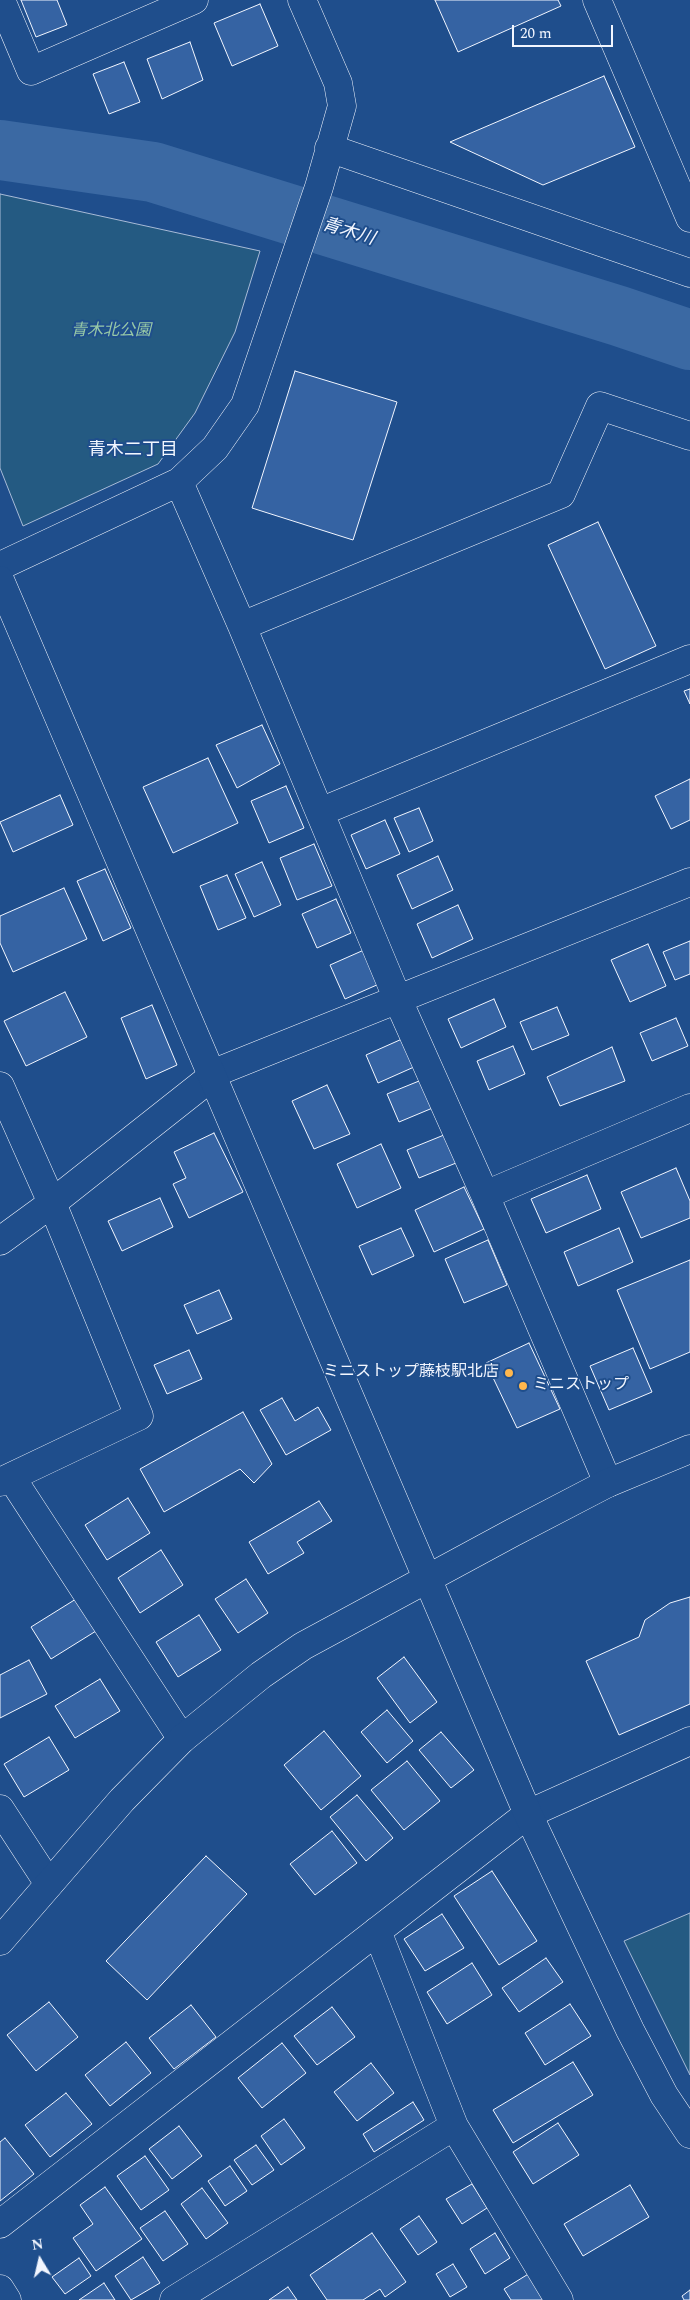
<!DOCTYPE html>
<html>
<head>
<meta charset="utf-8">
<style>
	body { margin:0 }
	#map { position:relative; width:690px; height:2300px; overflow:hidden; background:#1f4e8c; font-family:Spectral,serif }
	canvas { display:block }
	.north { position:absolute; left:15px; top:2235px; width:50px; height:50px; -webkit-text-stroke:4px #1f4e8c; paint-order:stroke; rotate:351deg; font-size:14px; font-weight:700; line-height:20px; text-align:center; color:#f2f6ff }
	.north::after { content:''; display:block; margin:auto; width:18px; height:22px; background:#f2f6ff; clip-path:polygon(50% 0,100% 100%,50% 72%,0 100%) }
	.scale { position:absolute; left:512px; top:25px; width:101px; height:22px; box-sizing:border-box; border:2px solid #f2f6ff; border-top:0; padding-left:6px; font-size:15px; line-height:18px; white-space:nowrap; color:#f2f6ff; -webkit-text-stroke:4px #1f4e8c; paint-order:stroke }
</style>
</head>
<body>
<div id="map">
<canvas width="690" height="2300"></canvas>
<div class="north">N</div>
<div class="scale">20 m</div>
</div>
<script>
const ctx = document.querySelector('canvas').getContext('2d');
ctx.lineJoin = 'round';
function fill(path, color) { ctx.fillStyle = color; ctx.fill(path, 'evenodd'); }
const poly = rows => new Path2D(rows.map(r => 'M' + r).join(''));
function strokePath(path, color, width, dash) { ctx.strokeStyle = color; ctx.lineWidth = width; ctx.lineCap = dash ? 'butt' : 'round'; ctx.setLineDash(dash || []); ctx.stroke(path); }
function write(font, color, halo, rows, align = 'center') {
  ctx.font = font + ' Spectral,"Noto Sans JP",serif'; ctx.lineWidth = 4; ctx.setLineDash([]); ctx.textBaseline = 'middle'; ctx.strokeStyle = halo; ctx.fillStyle = color; for (const [text, x, y, turn = 0] of rows) {
    ctx.save(); ctx.translate(x, y); ctx.rotate((+turn || 0) * Math.PI / 180); ctx.textAlign = isNaN(turn) ? turn : align; if (halo) ctx.strokeText(text, 0, 0); ctx.fillText(text, 0, 0); ctx.restore();
  }
}
const green = poly([
	[0,194,260,251,235,332,195,413,158,464,23,526,0,468,0,194],
	[690,1913,690,2075,624,1941,690,1913]
]);
const river = poly([
	[0,150,153,172,619,316,690,340]
]);
const building = poly([
	[21,0,57,0,67,25,36,37,21,0],
	[435,0,558,0,561,6,458,52,435,0],
	[260,4,278,46,232,66,214,23,260,4],
	[190,42,203,80,162,99,147,59,190,42],
	[124,62,140,102,109,114,93,74,124,62],
	[604,76,635,147,543,185,450,142,604,76],
	[295,371,397,402,353,540,252,508,295,371],
	[598,522,656,646,605,669,548,545,598,522],
	[690,689,690,704,684,691,690,689],
	[262,725,280,764,237,788,216,745,262,725],
	[208,758,238,823,173,853,143,787,208,758],
	[690,779,690,820,671,829,655,796,690,779],
	[286,786,304,828,269,843,251,801,286,786],
	[60,795,73,825,13,852,0,822,60,795],
	[419,808,433,841,409,852,394,818,419,808],
	[385,820,400,854,366,869,351,835,385,820],
	[314,844,332,886,297,900,280,858,314,844],
	[438,856,453,890,412,909,397,875,438,856],
	[262,862,281,905,254,917,235,874,262,862],
	[105,869,131,928,103,941,77,881,105,869],
	[227,875,246,918,218,930,200,886,227,875],
	[64,888,87,939,13,972,0,943,0,916,64,888],
	[336,899,351,933,317,948,302,914,336,899],
	[458,905,473,939,432,958,417,924,458,905],
	[690,941,690,974,675,980,663,952,690,941],
	[648,944,666,986,630,1002,611,960,648,944],
	[364,950,379,984,345,999,330,965,364,950],
	[65,992,87,1037,26,1066,4,1021,65,992],
	[494,999,506,1027,461,1048,448,1019,494,999],
	[152,1005,177,1065,146,1079,121,1018,152,1005],
	[557,1007,569,1035,532,1050,520,1022,557,1007],
	[676,1018,688,1046,652,1061,640,1033,676,1018],
	[402,1039,414,1067,378,1083,366,1055,402,1039],
	[513,1046,525,1074,489,1090,477,1061,513,1046],
	[612,1047,625,1081,560,1106,547,1077,612,1047],
	[424,1079,435,1107,399,1122,387,1094,424,1079],
	[327,1085,350,1134,314,1149,292,1101,327,1085],
	[214,1133,243,1192,189,1218,173,1184,186,1178,174,1152,214,1133],
	[444,1135,456,1163,419,1178,407,1150,444,1135],
	[381,1144,401,1188,357,1208,337,1164,381,1144],
	[676,1168,690,1201,690,1218,641,1238,621,1192,676,1168],
	[587,1175,601,1209,546,1233,531,1199,587,1175],
	[464,1187,484,1229,434,1252,415,1210,464,1187],
	[160,1198,173,1227,122,1251,108,1221,160,1198],
	[401,1228,414,1256,372,1275,359,1246,401,1228],
	[619,1228,633,1262,578,1286,564,1252,619,1228],
	[488,1240,507,1285,464,1303,445,1259,488,1240],
	[690,1260,690,1352,650,1369,617,1290,690,1260],
	[219,1290,232,1319,197,1334,184,1305,219,1290],
	[529,1343,560,1409,517,1428,486,1363,529,1343],
	[633,1348,652,1392,609,1410,590,1366,633,1348],
	[189,1350,202,1379,167,1394,154,1365,189,1350],
	[282,1398,295,1421,318,1407,331,1430,286,1455,260,1410,282,1398],
	[243,1412,272,1464,254,1483,240,1469,164,1512,140,1469,243,1412],
	[128,1498,150,1533,107,1560,85,1525,128,1498],
	[319,1501,332,1521,297,1542,304,1553,268,1574,249,1542,319,1501],
	[161,1550,183,1585,140,1613,118,1578,161,1550],
	[246,1579,268,1613,238,1633,215,1599,246,1579],
	[690,1597,690,1704,619,1735,586,1661,639,1637,645,1620,670,1603,690,1597],
	[76,1599,96,1631,51,1659,31,1627,76,1599],
	[199,1615,221,1650,178,1677,156,1642,199,1615],
	[404,1657,437,1702,410,1723,377,1678,404,1657],
	[29,1660,47,1694,0,1718,0,1675,29,1660],
	[100,1679,120,1711,75,1738,55,1706,100,1679],
	[387,1710,413,1741,387,1763,361,1732,387,1710],
	[324,1731,361,1776,321,1810,284,1765,324,1731],
	[441,1732,474,1770,451,1788,419,1750,441,1732],
	[49,1737,69,1770,24,1797,4,1764,49,1737],
	[407,1761,440,1801,404,1830,371,1790,407,1761],
	[357,1795,393,1838,366,1861,330,1817,357,1795],
	[332,1831,357,1863,315,1895,290,1864,332,1831],
	[206,1856,247,1894,147,2000,106,1961,206,1856],
	[492,1871,537,1941,499,1965,454,1896,492,1871],
	[442,1914,464,1948,425,1971,404,1939,442,1914],
	[546,1958,563,1982,519,2012,502,1988,546,1958],
	[472,1963,492,1995,447,2024,427,1992,472,1963],
	[49,2002,78,2037,36,2071,7,2035,49,2002],
	[570,2004,591,2036,545,2065,525,2033,570,2004],
	[191,2005,216,2037,174,2069,149,2038,191,2005],
	[332,2007,355,2037,317,2065,294,2036,332,2007],
	[126,2042,151,2073,110,2106,85,2075,126,2042],
	[282,2043,306,2073,262,2108,238,2078,282,2043],
	[573,2062,593,2095,513,2143,493,2110,573,2062],
	[371,2063,394,2093,357,2121,334,2092,371,2063],
	[66,2093,92,2124,50,2157,25,2125,66,2093],
	[413,2102,424,2120,374,2152,363,2134,413,2102],
	[284,2119,305,2148,281,2165,261,2136,284,2119],
	[558,2123,579,2155,533,2184,513,2152,558,2123],
	[179,2126,202,2156,172,2179,149,2149,179,2126],
	[5,2138,34,2174,0,2201,0,2142,5,2138],
	[256,2145,274,2170,252,2185,234,2160,256,2145],
	[145,2156,169,2190,141,2210,117,2176,145,2156],
	[230,2166,247,2191,225,2206,208,2181,230,2166],
	[472,2184,487,2208,462,2224,446,2199,472,2184],
	[630,2185,649,2217,583,2256,564,2224,630,2185],
	[105,2187,142,2239,96,2271,73,2238,93,2224,80,2205,105,2187],
	[202,2188,228,2223,206,2239,181,2204,202,2188],
	[165,2211,188,2244,163,2261,140,2228,165,2211],
	[419,2216,437,2242,418,2255,400,2229,419,2216],
	[372,2233,406,2282,385,2297,380,2289,363,2300,327,2300,310,2275,372,2233],
	[495,2233,510,2258,485,2274,470,2249,495,2233],
	[143,2257,160,2283,131,2300,115,2276,143,2257],
	[79,2258,91,2276,65,2294,52,2277,79,2258],
	[453,2264,467,2287,450,2297,436,2274,453,2264],
	[530,2273,543,2300,511,2300,504,2289,530,2273],
	[104,2283,115,2300,79,2300,104,2283],
	[288,2287,297,2300,269,2300,288,2287],
	[690,2290,690,2300,684,2300,682,2296,690,2290]
]);
const street = poly([
	[1,0,31,71,194,0],
	[597,0,690,218],
	[329,148,690,273],
	[179,482,242,626,398,1000,485,1195,608,1483],
	[0,566,179,482,215,448,245,405,319,187,342,106,338,83,302,0],
	[242,626,561,494,600,406,690,436],
	[320,812,690,659],
	[0,1086,52,1203,139,1416,0,1482],
	[485,1195,690,1108],
	[0,1241,52,1203,219,1071,690,882],
	[11,1477,182,1739],
	[0,1809,49,1884],
	[377,1931,454,2126],
	[0,2224,528,1814,690,1741],
	[0,2289,7,2300],
	[174,2300,454,2126,559,2300]
]);
const secondary = poly([
	[0,580,528,1814,630,2030,664,2095,690,2134],
	[0,1941,122,1800,182,1739,261,1675,303,1646,512,1533,608,1483,690,1449]
]);
const markers = [
	[509,1373,5,"#ffb74d"],
	[523,1386,5,"#ffb74d"]
];
const parkNames = [
	["青木北公園",111,332]
];
const poiNames = [
	["ミニストップ藤枝駅北店",499,1373],
	["ミニストップ",533,1386,"left"]
];
const waterNames = [
	["青木川",348,233,17]
];
const neighbourhoodNames = [
	["青木二丁目",133,451]
];
fill(green, '#245a82');
strokePath(green, '#a8bbd7', 1);
strokePath(river, '#3b69a3', 60);
fill(building, '#3563a3');
strokePath(building, '#f2f6ff', 1);
strokePath(street, '#f2f6ff', 29);
strokePath(secondary, '#f2f6ff', 29);
strokePath(street, '#1f4e8c', 28);
strokePath(secondary, '#1f4e8c', 28);
for (const [x, y, r, color] of markers) { const dot = new Path2D(); dot.arc(x, y, r, 0, 2 * Math.PI); ctx.fillStyle = color; ctx.fill(dot); strokePath(dot, '#1f4e8c', 2); }
write('italic 16px', '#97c8a6', '#1f4e8c', parkNames);
write('16px', '#f2f6ff', '#1f4e8c', poiNames, 'right');
write('italic 18px', '#f2f6ff', '#1f4e8c', waterNames);
write('18px', '#f2f6ff', '#1f4e8c', neighbourhoodNames);
</script>
</body>
</html>
